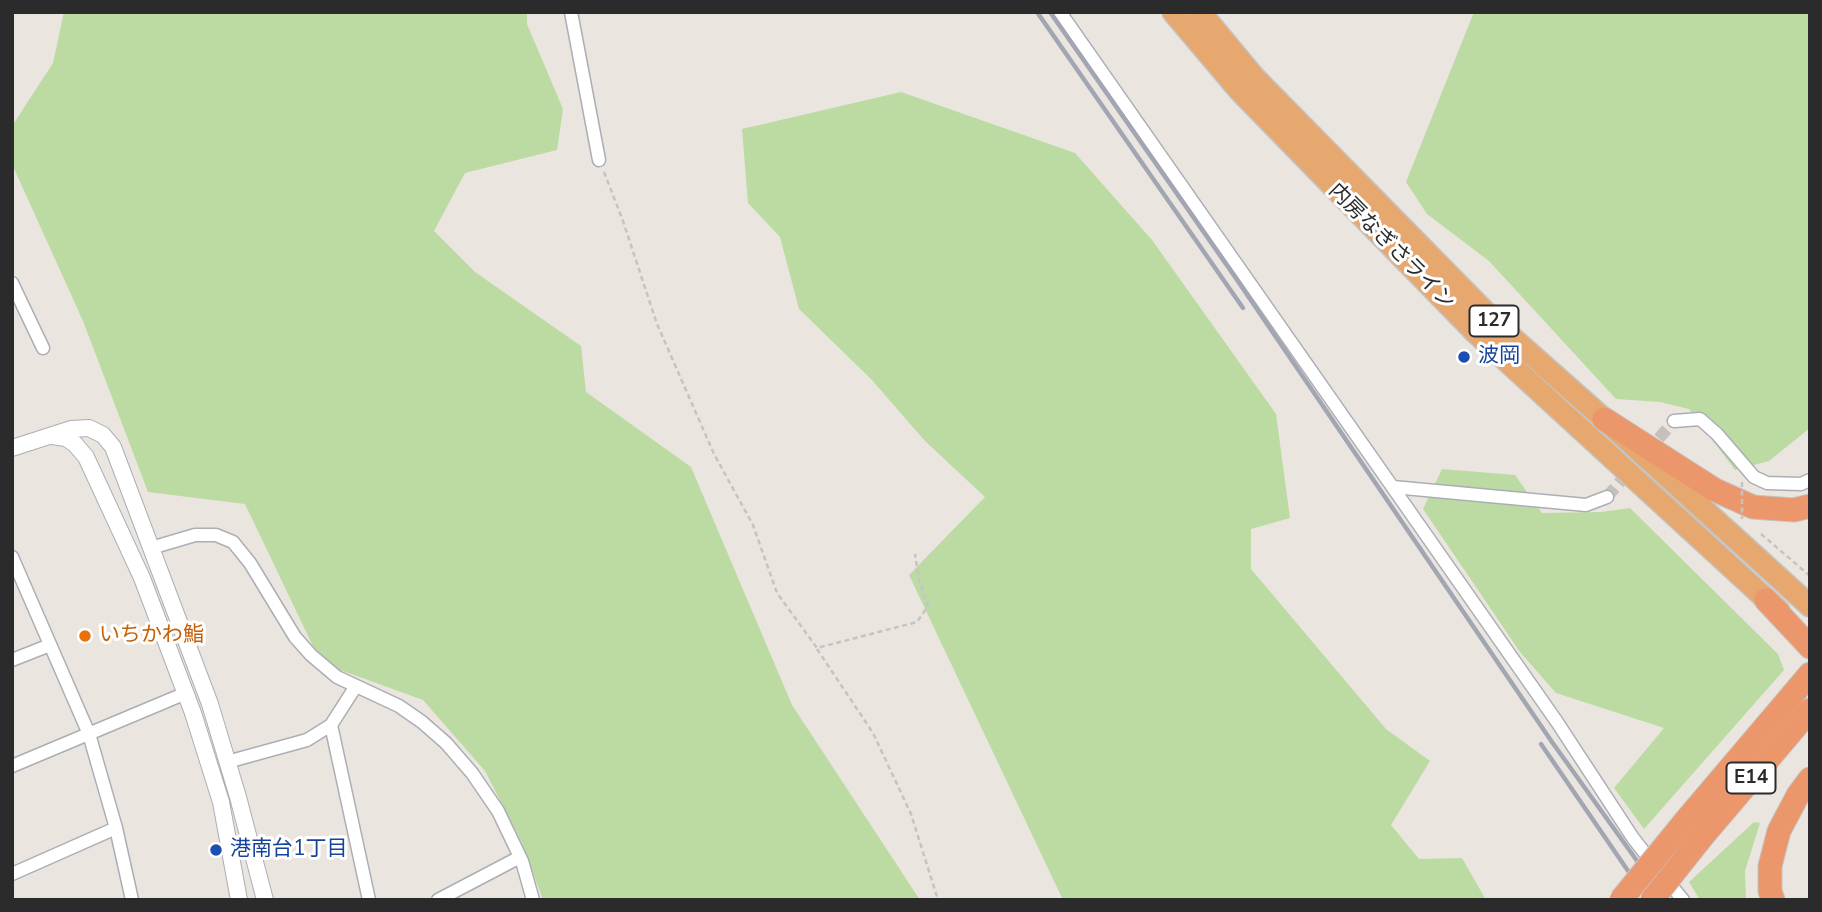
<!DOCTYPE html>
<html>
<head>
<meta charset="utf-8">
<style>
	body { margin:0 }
	#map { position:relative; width:1822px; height:912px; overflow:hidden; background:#ebe5df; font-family:"Nunito Sans",sans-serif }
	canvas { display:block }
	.frame { position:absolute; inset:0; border:14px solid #2b2b2b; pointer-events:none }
</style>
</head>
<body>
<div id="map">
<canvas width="1822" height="912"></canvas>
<div class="frame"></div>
</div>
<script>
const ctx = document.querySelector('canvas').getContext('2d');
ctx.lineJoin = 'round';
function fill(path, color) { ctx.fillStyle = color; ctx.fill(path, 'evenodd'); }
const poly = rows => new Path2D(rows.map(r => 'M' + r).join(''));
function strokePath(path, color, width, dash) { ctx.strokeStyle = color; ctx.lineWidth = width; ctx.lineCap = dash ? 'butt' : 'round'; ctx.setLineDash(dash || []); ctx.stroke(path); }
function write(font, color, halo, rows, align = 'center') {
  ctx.font = font + ' "Nunito Sans","Noto Sans JP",sans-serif'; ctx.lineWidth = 6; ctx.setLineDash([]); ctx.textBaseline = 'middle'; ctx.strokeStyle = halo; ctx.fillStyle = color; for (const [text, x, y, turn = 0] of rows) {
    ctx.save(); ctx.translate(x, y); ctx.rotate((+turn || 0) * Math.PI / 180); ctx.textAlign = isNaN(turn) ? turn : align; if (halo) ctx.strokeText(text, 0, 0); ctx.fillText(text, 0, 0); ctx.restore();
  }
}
const green = poly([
	[64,12,527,12,527,24,563,109,557,150,465,173,434,231,475,272,581,346,586,392,691,467,792,705,920,900,543,900,522,843,485,771,423,700,321,663,245,504,148,492,83,321,12,164,12,126,53,63],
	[1474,12,1810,12,1810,428,1769,461,1735,470,1689,409,1660,402,1616,399,1489,261,1427,214,1406,182],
	[901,92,1075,153,1152,240,1276,414,1290,518,1251,529,1251,569,1386,729,1430,761,1391,825,1419,859,1462,858,1486,900,1063,900,909,575,985,497,925,441,871,379,799,309,780,237,748,203,742,129],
	[1442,469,1515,475,1542,513,1601,512,1630,508,1778,654,1784,670,1644,829,1614,788,1664,728,1556,693,1520,652,1423,509],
	[1754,822,1760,823,1745,871,1746,900,1700,900,1689,882]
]);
const minorTunnel = poly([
	[1647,452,1674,421],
	[1607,497,1632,468]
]);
const path = poly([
	[604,172,623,221,657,324,714,454,753,525,777,593,817,648,917,622,928,606,919,580,915,554],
	[1761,534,1810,576],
	[817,649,873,733,911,814,938,900]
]);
const minor = poly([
	[571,12,599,160],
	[1060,12,1557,722,1633,838,1654,865],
	[12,283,43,348],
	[1674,421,1700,419,1717,434,1754,477,1767,483,1801,484,1810,480],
	[1393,487,1586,505,1607,497],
	[151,548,195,535,216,535,233,542,250,563,295,637,311,655,337,677,399,706,422,722,446,743,472,773,498,811,522,861,533,900],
	[12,557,89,734,116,828,132,900],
	[12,660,50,645],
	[331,725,369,900],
	[227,762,307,740,331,725,356,686],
	[12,766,186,693],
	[12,874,116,828],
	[1666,879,1683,900],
	[438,900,520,857]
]);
const tertiary = poly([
	[52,436,66,438,75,444,86,457,142,578,193,713,221,802,239,900],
	[12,448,71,429,89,428,103,435,113,447,210,704,238,797,265,900]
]);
const trunk = poly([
	[1173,12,1239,90,1476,333,1779,611],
	[1200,12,1254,77,1499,326,1604,419,1810,606]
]);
const motorway = poly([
	[1604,419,1715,490,1753,507,1794,510,1810,506],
	[1766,600,1810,647],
	[1687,819,1810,674],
	[1702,837,1810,710],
	[1773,900,1770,891,1770,866,1779,831,1798,795,1810,779]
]);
const rail = poly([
	[1037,12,1243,308],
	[1050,12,1233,274,1552,742,1665,900],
	[1541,744,1648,900]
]);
const pathBridge = poly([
	[1742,482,1742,519]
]);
const motorwayBridge = poly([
	[1621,900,1687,819],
	[1652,900,1702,837]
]);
const markers = [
	[1464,357,7,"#1a4fb4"],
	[85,636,7,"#e8710a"],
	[216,850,7,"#1a4fb4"]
];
const shields = [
	[1494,321,49],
	[1751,778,49]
];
const shieldNames = [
	["127",1494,321],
	["E14",1751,778]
];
const streetNames = [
	["内房なぎさライン",1391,247,45]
];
const transitNames = [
	["波岡",1478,357],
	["港南台1丁目",230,850]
];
const foodNames = [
	["いちかわ鮨",99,636]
];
fill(green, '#bbdba2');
strokePath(minorTunnel, '#c5c0bb', 12, [12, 6]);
strokePath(minor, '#acaeb6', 15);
strokePath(tertiary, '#acaeb6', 18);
strokePath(trunk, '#c4c4c4', 24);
strokePath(motorway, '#c4c4c4', 25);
strokePath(path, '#c4c4c4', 2.5, [5, 3.5]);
strokePath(minor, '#fff', 12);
strokePath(tertiary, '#fff', 16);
strokePath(trunk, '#e6a86e', 21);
strokePath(motorway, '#eb966b', 23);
strokePath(rail, '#a2a6b3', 4.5);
strokePath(motorwayBridge, '#c4c4c4', 25, []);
strokePath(pathBridge, '#c4c4c4', 2.5, [5, 3.5]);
strokePath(motorwayBridge, '#eb966b', 23);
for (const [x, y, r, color] of markers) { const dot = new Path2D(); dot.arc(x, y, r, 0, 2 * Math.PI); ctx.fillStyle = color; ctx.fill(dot); strokePath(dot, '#fff', 2.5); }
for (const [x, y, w] of shields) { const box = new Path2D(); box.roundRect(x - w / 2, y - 15.5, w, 31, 5); ctx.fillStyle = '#fff'; ctx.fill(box); strokePath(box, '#2b2b2b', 2); }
write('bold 19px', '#2b2b2b', null, shieldNames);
write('21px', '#2b2b2b', '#fff', streetNames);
write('21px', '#164399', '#fff', transitNames, 'left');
write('21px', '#c56008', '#fff', foodNames, 'left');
</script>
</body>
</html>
